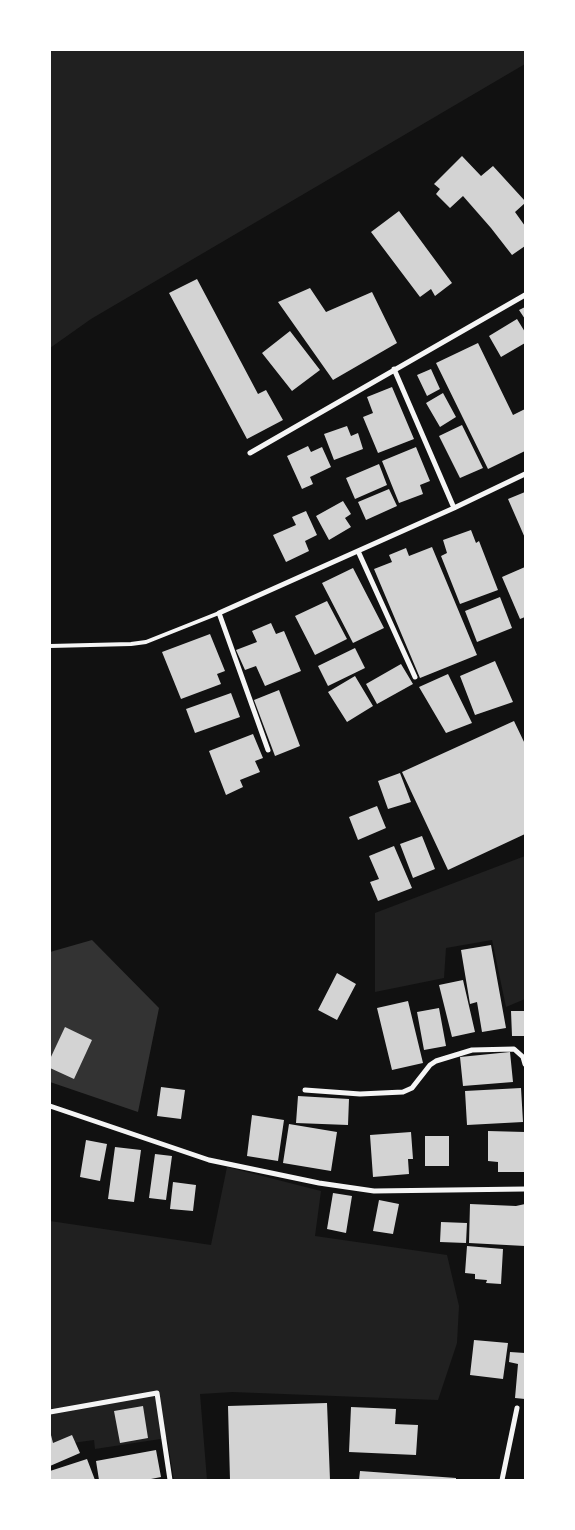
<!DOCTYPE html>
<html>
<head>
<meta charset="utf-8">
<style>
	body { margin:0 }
	#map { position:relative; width:575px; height:1530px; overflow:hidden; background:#111; font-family:"Playfair Display",serif }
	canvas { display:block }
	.frame { position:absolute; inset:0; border:51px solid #fff; pointer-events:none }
</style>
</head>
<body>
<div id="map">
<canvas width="575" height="1530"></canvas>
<div class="frame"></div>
</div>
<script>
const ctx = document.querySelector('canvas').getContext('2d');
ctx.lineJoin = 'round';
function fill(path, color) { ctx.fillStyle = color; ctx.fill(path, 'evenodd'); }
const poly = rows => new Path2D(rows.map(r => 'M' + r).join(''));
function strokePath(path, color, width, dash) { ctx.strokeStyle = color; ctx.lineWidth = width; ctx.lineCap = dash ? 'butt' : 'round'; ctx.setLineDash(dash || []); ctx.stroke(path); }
const green = poly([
	[50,50,525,50,525,64,91,319,50,348],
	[525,856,525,999,506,1007,492,940,446,948,444,978,375,992,375,913],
	[227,1167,321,1191,315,1236,447,1255,459,1306,457,1343,438,1400,232,1392,200,1394,207,1480,174,1480,167,1438,95,1449,94,1440,50,1446,50,1221,211,1245]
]);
const water = poly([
	[92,940,159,1008,138,1112,50,1082,50,952]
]);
const building = poly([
	[462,156,481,176,493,166,525,201,525,203,515,212,525,226,525,246,512,255,491,228,463,196,450,208,436,194,440,189,434,184],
	[399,211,452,283,435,296,431,289,420,297,371,232],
	[197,279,258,394,266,390,283,420,247,439,169,293],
	[310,288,326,312,372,292,397,343,333,380,278,302],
	[525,307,525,319,519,310],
	[517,319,525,332,525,343,501,357,489,336],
	[290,331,320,370,292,391,262,353],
	[478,343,513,415,525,409,525,451,488,469,436,363],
	[431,369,440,389,427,396,417,375],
	[392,387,414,439,378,453,363,417,373,413,367,397],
	[443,393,456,417,440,427,426,403],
	[462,425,483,468,460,478,439,436],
	[347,426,351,436,358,433,363,449,334,460,324,434],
	[308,446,311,452,322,447,331,467,310,477,313,484,302,489,287,456],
	[416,447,430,481,420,485,423,494,399,503,382,461],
	[379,464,387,485,355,499,346,478],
	[389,489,397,506,366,520,358,502],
	[525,492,525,538,508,499],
	[343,501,351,514,345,518,351,527,329,540,316,516],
	[306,511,317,535,305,541,309,551,286,562,273,535,296,525,292,517],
	[471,530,476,543,479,541,498,590,460,604,441,556,447,553,443,540],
	[432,547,477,655,420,678,374,569,392,562,389,555,406,548,409,556],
	[525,567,525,617,520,619,502,577],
	[353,568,384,628,353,643,322,583],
	[500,597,512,628,477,642,465,611],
	[327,601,347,639,315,655,295,616],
	[271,623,276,634,284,631,301,671,265,686,256,666,245,670,236,650,257,642,252,631],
	[210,634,225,671,217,674,221,684,181,699,162,652],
	[355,648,365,668,328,686,318,666],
	[495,661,513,702,475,715,460,676],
	[401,664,413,684,377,704,366,684],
	[448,674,472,723,446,733,419,687],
	[355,676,373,706,347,722,328,692],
	[279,690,300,746,275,756,254,700],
	[231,693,240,717,195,733,186,709],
	[514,721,525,744,525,834,448,870,402,772],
	[253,734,263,758,255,761,260,772,240,780,243,787,226,795,209,751],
	[400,773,411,802,388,809,378,781],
	[377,806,386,828,358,840,349,817],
	[422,836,435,869,413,878,400,844],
	[394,846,412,888,378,901,370,882,379,879,369,856],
	[491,945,506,1028,482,1032,477,1002,470,1004,461,950],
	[337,973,356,984,337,1020,318,1010],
	[463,980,475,1032,452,1037,439,985],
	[408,1001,423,1063,392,1070,377,1008],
	[439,1008,446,1046,424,1050,417,1012],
	[511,1011,525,1011,525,1036,512,1036],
	[65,1027,92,1040,74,1079,50,1068,50,1059],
	[510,1052,513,1082,463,1086,460,1057],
	[161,1087,185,1090,181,1119,157,1116],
	[521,1088,523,1122,467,1125,465,1091],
	[298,1096,349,1099,348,1125,296,1123],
	[252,1115,284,1120,278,1161,247,1156],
	[289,1124,337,1132,331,1171,283,1163],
	[488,1131,525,1132,525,1172,498,1172,498,1162,488,1161],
	[411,1132,413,1159,408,1159,409,1174,373,1177,370,1135],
	[425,1136,449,1136,449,1166,425,1166],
	[86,1140,107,1144,100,1181,80,1177],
	[115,1147,141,1150,134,1202,108,1199],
	[155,1154,172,1156,166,1200,149,1198],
	[173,1182,196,1185,193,1211,170,1209],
	[333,1193,352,1196,346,1233,327,1229],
	[379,1200,399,1204,393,1234,373,1231],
	[470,1204,516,1206,525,1204,525,1246,469,1243],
	[441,1222,467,1223,466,1243,440,1242],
	[467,1246,503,1249,501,1284,486,1283,487,1280,475,1279,475,1274,465,1273],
	[474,1340,508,1343,503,1379,470,1375],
	[510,1352,525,1353,525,1399,515,1398,518,1364,509,1362],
	[327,1403,330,1480,230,1480,228,1406],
	[143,1406,148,1438,120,1443,114,1411],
	[351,1407,396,1409,395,1424,418,1425,416,1455,349,1452],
	[50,1431,53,1443,72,1435,80,1453,50,1466],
	[156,1450,161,1477,146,1480,99,1480,96,1461],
	[87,1459,95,1480,50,1480,50,1471],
	[360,1471,456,1478,456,1480,359,1480]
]);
const service = poly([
	[50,646,131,644,146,642,219,613]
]);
const minor = poly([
	[394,369,454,508],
	[250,453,525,295],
	[358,551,415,677],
	[268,750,219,613,454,508,525,474],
	[305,1090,360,1094,403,1092,412,1088,430,1065,436,1061,472,1050,514,1049,523,1057,525,1064],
	[50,1106,209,1160,319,1183,374,1191,525,1189],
	[50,1412,157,1393,170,1480],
	[502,1480,517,1408]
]);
fill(green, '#202020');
fill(water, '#333');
fill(building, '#d3d3d3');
strokePath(service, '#f5f5f5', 4);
strokePath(minor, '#f5f5f5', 5);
</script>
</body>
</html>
